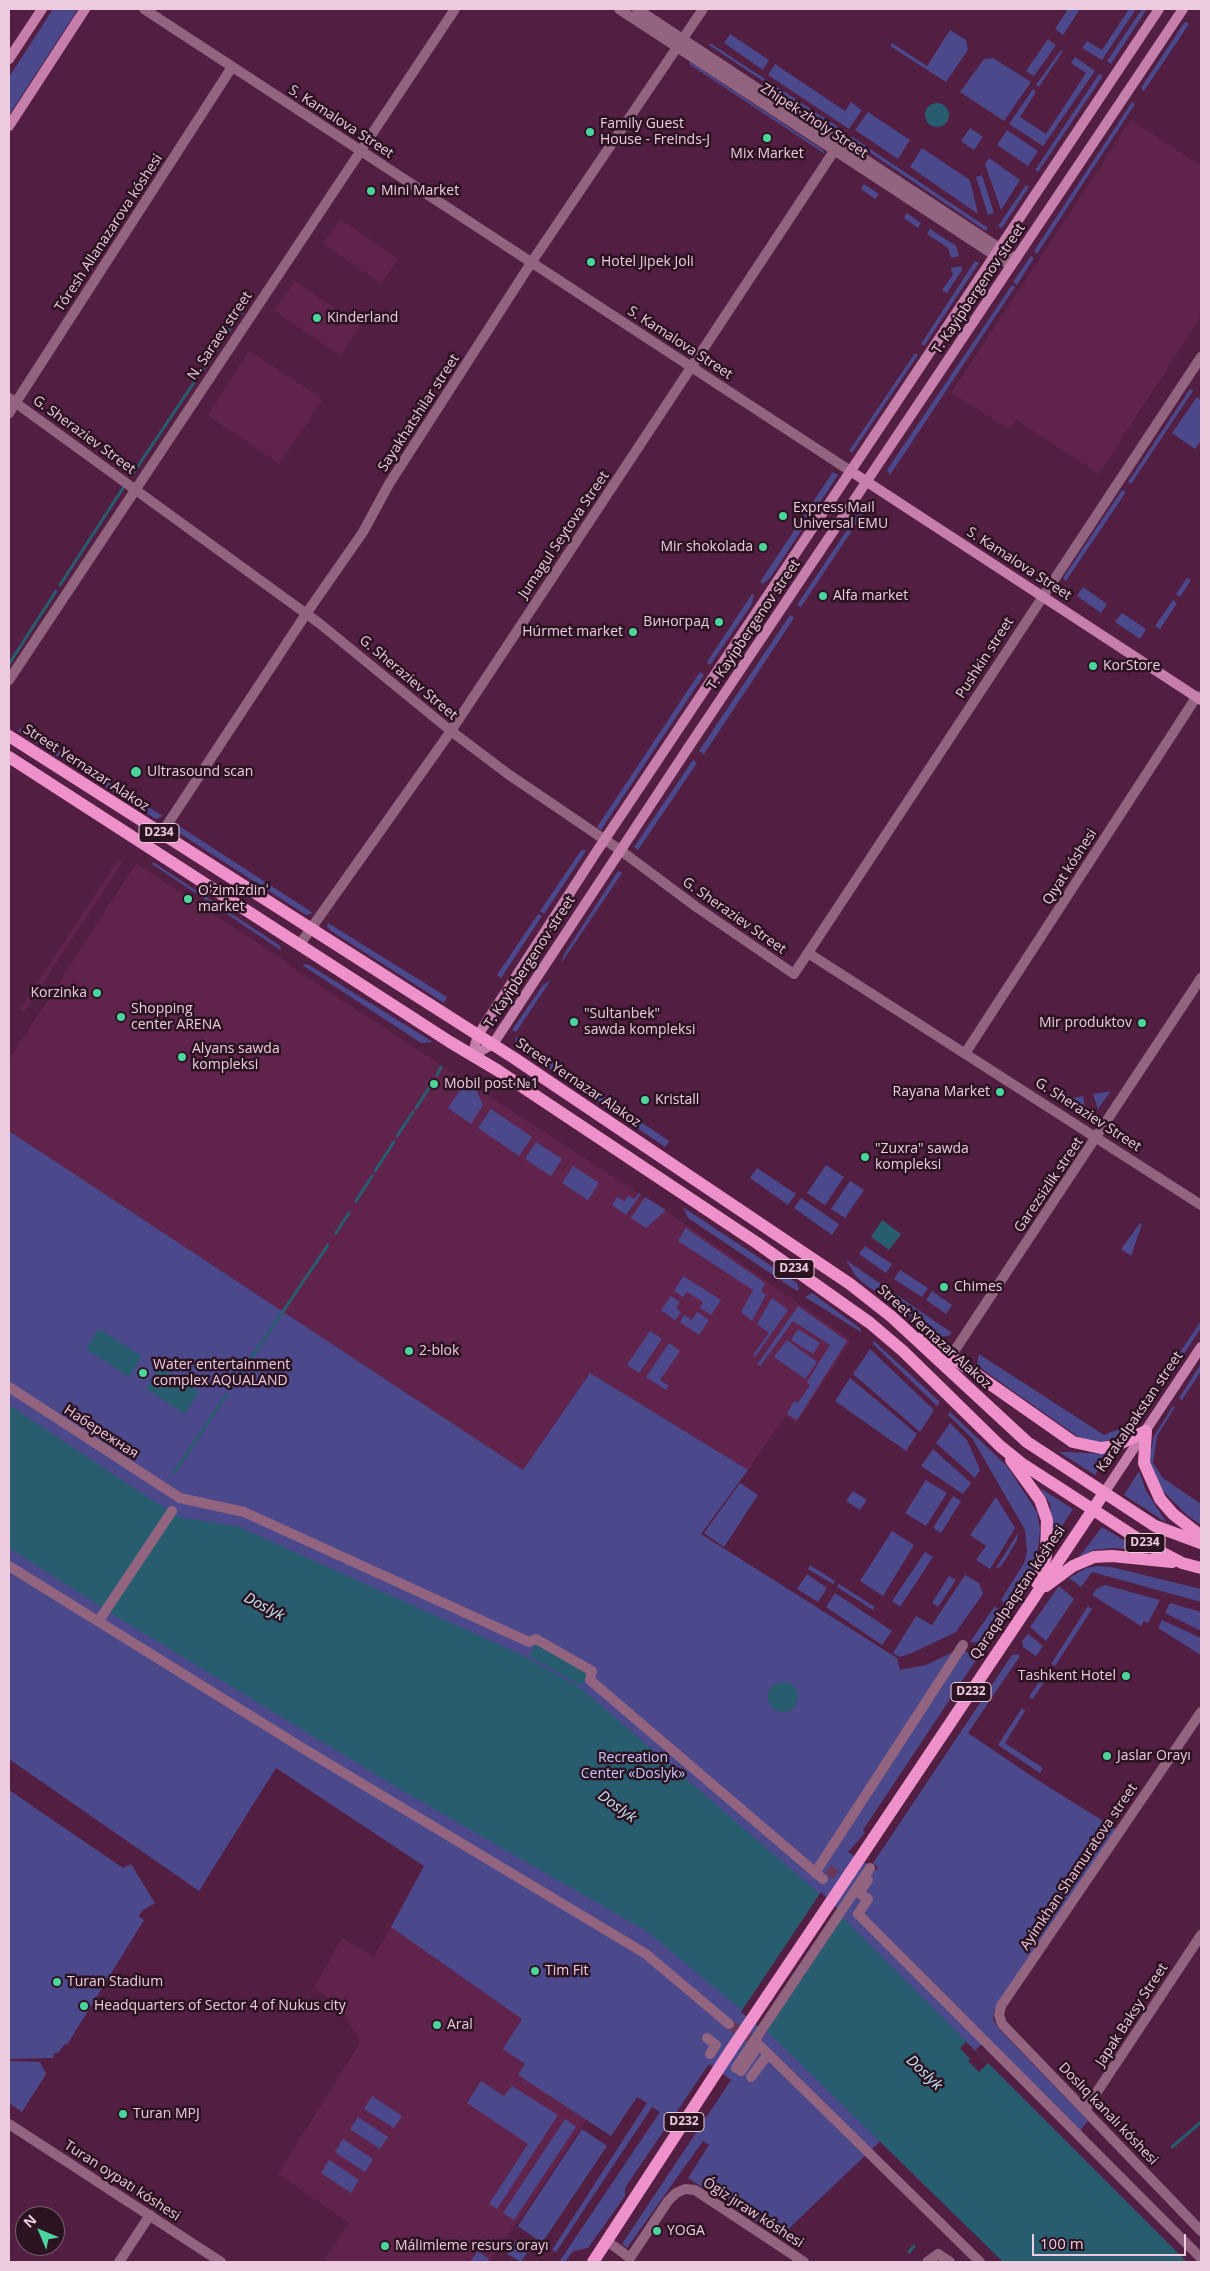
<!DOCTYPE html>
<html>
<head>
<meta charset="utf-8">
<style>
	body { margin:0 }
	#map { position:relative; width:1210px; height:2271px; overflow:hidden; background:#521e41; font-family:"Open Sans",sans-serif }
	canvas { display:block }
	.frame { position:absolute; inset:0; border:10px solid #edcbdf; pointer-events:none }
	.north { position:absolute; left:15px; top:2206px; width:50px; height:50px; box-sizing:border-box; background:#2b1322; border:1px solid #795d6e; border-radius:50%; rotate:315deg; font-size:14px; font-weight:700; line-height:20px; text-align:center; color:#edcbdf }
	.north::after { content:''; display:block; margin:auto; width:18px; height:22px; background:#4bd49b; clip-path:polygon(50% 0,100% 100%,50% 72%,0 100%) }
	.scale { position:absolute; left:1032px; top:2234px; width:154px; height:22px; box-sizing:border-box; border:2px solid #edcbdf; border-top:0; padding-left:6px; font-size:15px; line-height:18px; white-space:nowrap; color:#edcbdf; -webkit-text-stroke:4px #2b1322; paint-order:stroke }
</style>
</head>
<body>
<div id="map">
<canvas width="1210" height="2271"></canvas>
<div class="frame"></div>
<div class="north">N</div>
<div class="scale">100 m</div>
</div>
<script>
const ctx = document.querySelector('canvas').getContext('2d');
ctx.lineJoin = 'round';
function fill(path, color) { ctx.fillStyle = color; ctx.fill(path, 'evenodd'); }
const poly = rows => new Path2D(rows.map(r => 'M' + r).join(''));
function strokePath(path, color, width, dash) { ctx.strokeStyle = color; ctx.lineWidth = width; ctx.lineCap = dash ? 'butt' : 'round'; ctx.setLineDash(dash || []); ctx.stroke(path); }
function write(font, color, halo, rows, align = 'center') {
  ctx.font = font + ' "Open Sans",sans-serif'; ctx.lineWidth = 5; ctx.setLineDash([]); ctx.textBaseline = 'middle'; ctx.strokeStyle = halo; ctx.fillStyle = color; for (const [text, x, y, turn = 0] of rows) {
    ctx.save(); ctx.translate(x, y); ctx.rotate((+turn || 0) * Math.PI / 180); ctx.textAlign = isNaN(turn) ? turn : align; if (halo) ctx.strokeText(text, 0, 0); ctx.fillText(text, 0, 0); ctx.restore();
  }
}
const built = poly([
	[1131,120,1201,166,1201,316,1099,474,1016,420,1010,430,951,393],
	[340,219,398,259,381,284,323,244],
	[295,281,360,325,341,356,274,311],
	[249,351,323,399,279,464,208,415],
	[118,860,122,863,24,1012,20,1009],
	[136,863,279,957,297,971,681,1221,851,1340,797,1423,785,1416,748,1470,590,1373,523,1470,9,1131,9,1060],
	[391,1927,613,2081,490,2262,323,2262,349,2223,278,2174,360,2043,342,2008,314,1988,342,1938,374,1956]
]);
const green = poly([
	[53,9,78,9,9,115,9,77],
	[1068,9,1080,9,1063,35,1055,29],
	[1129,9,1136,9,1102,60,1082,48,1087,41,1102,50],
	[1142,9,1147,9,1111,64,1107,61],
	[1187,22,1189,24,1144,91,1141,88,1184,23],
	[950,30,966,40,968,50,946,82,890,46,892,43,927,66],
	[730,34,769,60,763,70,724,43],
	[1048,39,1056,45,1034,76,1026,71],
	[710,43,846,132,844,135,709,45],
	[1061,50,1063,51,1039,87,1036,85],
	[1075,57,1095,71,1043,146,1009,124,1033,89,1036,92,1020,117,1046,134,1086,73,1071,63],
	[993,58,1031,82,1004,121,960,92,984,59],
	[690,62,823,150,825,154,689,64],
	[775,64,845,111,851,102,862,110,849,129,768,75],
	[1099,74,1103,76,1038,172,1035,170],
	[1132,102,1135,104,1037,254,1034,251],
	[868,112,910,140,898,159,855,130],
	[970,128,983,137,974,150,961,141],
	[1007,130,1038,151,1028,166,997,145],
	[851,136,988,228,986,231,850,139],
	[922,148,970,180,978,214,910,167],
	[989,158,1020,180,1001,210,985,164],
	[982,175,994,213,988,215,976,177],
	[864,184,879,194,875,199,861,189],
	[1026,185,1029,187,1002,228,998,226],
	[907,213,921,223,918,228,904,218],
	[930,229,956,246,959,256,951,258,948,248,927,234],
	[1031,256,1034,258,1017,285,1013,282],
	[975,261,979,263,924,346,921,344],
	[961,266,962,270,947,293,942,290,953,275,951,268],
	[1012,285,1015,287,890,475,887,470],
	[915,353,918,355,852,453,849,451],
	[1190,389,1193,391,1131,484,1128,482],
	[1197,397,1201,400,1201,441,1195,449,1172,433],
	[833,472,838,475,770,578,763,584,760,582],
	[1122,490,1126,492,1066,581,1063,578],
	[865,503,869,505,801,607,797,605],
	[1187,578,1191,580,1180,597,1176,594],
	[1083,587,1107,604,1101,613,1077,596],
	[752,594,754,595,752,604,710,665,707,662],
	[1173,600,1177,603,1160,629,1155,626],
	[1122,613,1146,629,1140,639,1115,622],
	[790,615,794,618,704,754,699,751],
	[700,672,704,675,601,830,597,827],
	[21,728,163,816,156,819,18,731],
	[693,760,697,763,638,850,634,847],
	[176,824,313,913,306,915,176,831],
	[582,849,586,851,544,914,540,911],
	[153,862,279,945,282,951,152,864],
	[618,871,622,873,562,962,563,956],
	[538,914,542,916,501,978,497,975],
	[328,923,447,997,444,1003,331,931,327,927],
	[306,964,309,965,433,1042,421,1043,302,965],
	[551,980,516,1032,512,1030,543,985],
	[516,1037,669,1141,669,1142,665,1147,515,1045],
	[466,1081,475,1087,483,1105,471,1124,448,1108],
	[1111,1091,1098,1109,1093,1094],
	[1083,1096,1086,1111,1069,1099],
	[491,1109,532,1137,519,1156,478,1128],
	[9,1131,523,1470,590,1373,748,1470,701,1534,897,1658,900,1670,926,1665,953,1652,963,1650,975,1656,976,1660,863,1830,865,1833,848,1852,876,1870,878,1868,873,1863,1012,1655,1018,1654,1020,1656,968,1733,1036,1779,1116,1829,994,2011,993,2019,999,2029,1088,2121,1079,2132,987,2039,780,2237,688,2178,709,2145,703,2141,627,2248,622,2244,731,2080,709,2064,625,2188,625,2196,588,2248,573,2251,565,2262,559,2262,660,2112,652,2107,556,2252,552,2250,647,2103,637,2097,611,2136,518,2075,525,2064,503,2049,522,2019,391,1927,424,1866,276,1768,199,1891,9,1759],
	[536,1142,562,1159,551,1176,525,1159],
	[826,1165,844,1177,825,1205,807,1193],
	[573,1166,599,1183,588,1200,562,1183],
	[757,1168,796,1194,788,1205,750,1178],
	[850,1181,864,1190,845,1218,831,1209],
	[639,1193,641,1194,626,1215,612,1205,617,1197,624,1201,628,1196,634,1199],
	[645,1197,666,1210,646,1228,631,1218],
	[801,1198,839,1224,832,1235,794,1208],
	[683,1207,797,1283,799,1289,797,1291,688,1218],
	[1140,1223,1142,1224,1131,1256,1121,1249],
	[686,1228,765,1283,761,1291,766,1295,752,1321,741,1312,753,1290,678,1241],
	[865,1246,892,1264,886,1273,859,1254],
	[846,1260,952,1333,948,1336,940,1337,862,1282,855,1275],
	[900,1270,928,1288,922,1297,894,1279],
	[683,1276,721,1300,711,1315,700,1308,703,1302,687,1292,683,1297,674,1291],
	[932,1291,952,1305,946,1314,926,1300],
	[812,1293,861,1329,861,1332,805,1297],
	[671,1296,680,1302,676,1308,681,1312,675,1320,661,1310],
	[772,1298,788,1310,755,1357,753,1355,769,1333,757,1324],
	[798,1306,847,1341,797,1420,787,1414,794,1401,798,1403,810,1385,807,1382,830,1345,793,1321,761,1365,757,1365],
	[697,1312,709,1320,699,1335,680,1322,684,1315,692,1320],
	[1201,1321,1201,1328,1166,1381,1162,1379],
	[798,1329,820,1343,813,1354,791,1340],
	[650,1331,662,1339,639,1373,627,1365],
	[787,1340,817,1362,805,1379,774,1357],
	[874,1341,940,1402,937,1406,873,1344],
	[669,1343,680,1351,660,1380,669,1386,666,1390,646,1377],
	[870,1349,934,1410,920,1432,853,1374],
	[979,1354,1104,1435,1128,1425,1153,1390,1157,1393,1147,1409,1130,1428,1119,1437,1102,1442,1090,1441,1077,1436,986,1372,977,1364],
	[1201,1364,1201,1371,1182,1400,1179,1398],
	[850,1378,917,1434,906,1451,835,1401],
	[1173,1406,1175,1407,1157,1436,1153,1463,1163,1478,1201,1504,1201,1525,1188,1516,1162,1490,1149,1460,1154,1436],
	[950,1412,1007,1466,1037,1512,1040,1530,1037,1558,1032,1573,1009,1609,1001,1600,1024,1563,1027,1552,1025,1530,972,1438,948,1415],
	[950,1423,967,1440,980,1470,975,1478,936,1443],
	[933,1449,971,1483,963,1494,921,1466],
	[1059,1452,1067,1452,1108,1454,1095,1475],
	[1139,1471,1146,1491,1167,1523,1124,1495],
	[926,1480,947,1493,926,1526,905,1513],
	[740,1483,758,1495,724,1547,704,1533],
	[1040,1488,1073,1509,1053,1540,1050,1504],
	[853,1491,867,1500,860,1510,846,1501],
	[953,1496,961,1501,941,1533,933,1528],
	[996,1497,1015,1528,990,1569,976,1560,986,1546,970,1535],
	[1102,1527,1140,1550,1114,1548,1094,1550,1079,1557],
	[892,1531,914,1545,883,1596,860,1581],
	[1018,1533,1017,1540,1006,1559,1000,1567,996,1568],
	[925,1552,933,1557,900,1607,892,1601],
	[810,1565,835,1581,833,1584,808,1569],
	[1098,1566,1111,1567,1201,1589,1201,1602,1092,1572,1081,1587,1069,1578,1086,1568],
	[807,1574,827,1588,818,1602,797,1589],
	[965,1575,979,1583,983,1594,956,1632,912,1653,900,1657,893,1653,916,1616,932,1625],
	[949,1576,956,1580,938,1607,932,1603],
	[839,1584,875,1607,873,1610,837,1587],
	[1105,1585,1160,1600,1148,1623,1144,1621,1141,1626,1092,1595,1096,1589],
	[1059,1586,1074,1599,1046,1641,1030,1627],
	[835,1593,892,1631,882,1645,826,1607],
	[1170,1603,1201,1612,1201,1631,1165,1613],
	[995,1606,1004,1618,987,1643,970,1642],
	[1088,1606,1092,1609,1055,1666,1051,1664],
	[1162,1620,1201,1638,1201,1655,1158,1628],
	[1028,1634,1043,1646,1036,1656,1023,1647,1022,1641],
	[1044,1674,1048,1676,1033,1699,1029,1697],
	[1022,1708,1025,1711,1005,1743,1043,1768,1040,1773,998,1745],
	[9,1790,123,1868,131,1864,155,1903,142,1911,139,1916,144,1920,67,2045,65,2044,58,2053,54,2053,53,2058,9,2059],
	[9,2061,40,2062,46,2074,22,2112,9,2103],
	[481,2081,504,2096,512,2086,558,2115,497,2209,489,2204,528,2144,467,2103],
	[372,2096,402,2116,394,2128,364,2109],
	[358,2117,388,2137,380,2149,350,2129],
	[565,2119,576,2127,514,2220,503,2213],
	[582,2129,607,2146,542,2243,518,2226],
	[343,2139,373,2159,365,2172,335,2152],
	[329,2160,359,2180,351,2193,321,2173],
	[516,2240,529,2250,521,2262,507,2254],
	[478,2251,489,2259,487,2262,470,2262]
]);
const water = poly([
	'925 115a12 12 0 1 1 24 0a12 12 0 1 1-24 0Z',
	[882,1220,901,1234,889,1250,871,1237],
	[99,1329,142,1356,129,1377,86,1349],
	[160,1367,199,1392,185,1414,146,1389],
	[9,1405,155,1502,183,1518,237,1526,522,1655,582,1689,815,1890,1187,2262,1003,2262,768,2032,648,1932,403,1791,114,1615,9,1548],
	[536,1643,589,1673,581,1686,529,1656],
	'768 1697a15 15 0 1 1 30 0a15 15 0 1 1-30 0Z'
]);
const pier = poly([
	[821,1892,842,1913,764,2031,741,2012],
	[966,2042,988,2063,979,2072,968,2061,970,2059,960,2048]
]);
const stream = poly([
	[132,475,242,311],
	[60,585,123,488],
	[9,664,56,591],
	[437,1075,441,1067],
	[416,1108,434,1080],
	[397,1136,413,1112],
	[375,1171,394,1142],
	[356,1201,372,1176],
	[336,1233,349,1213],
	[233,1385,328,1245],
	[174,1473,227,1394],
	[1172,2147,1201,2122],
	[909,2252,914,2246]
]);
const streetTunnel = poly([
	[828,1869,859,1893],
	[729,2024,759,2045]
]);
const street = poly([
	[144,9,852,472],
	[619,9,1011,266],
	[637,9,1016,259],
	[9,398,319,623,451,731,508,774,620,850,695,906,794,974,1201,357],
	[9,413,232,67],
	[9,680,455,9],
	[161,834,306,614,363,532,389,484,531,263,703,9],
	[300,944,451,731,834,151],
	[808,953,1201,1205],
	[966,1052,1197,696],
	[951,1362,951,1356,1201,978],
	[9,1387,180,1498,244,1512,529,1642,536,1639,592,1671,590,1680,823,1879],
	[9,1566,304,1749,646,1954,729,2024],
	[102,1616,172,1511],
	[1201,1712,1001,2006,999,2015,1002,2024,1201,2231],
	[815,1873,963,1645],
	[868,1880,859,1893,868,1899,858,1914,1201,2258],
	[707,2038,716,2045,710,2054],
	[741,2071,759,2045,980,2262],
	[751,2077,768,2054],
	[1085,2110,1201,1935],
	[9,2124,221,2262],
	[607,2241,630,2258,668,2201,676,2193,685,2189,695,2190,804,2262],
	[119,2262,150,2215],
	[927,2262,938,2254,950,2262]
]);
const secondary = poly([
	[9,59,42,9],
	[9,126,85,9],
	[852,472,1201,700],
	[472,1056,493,1044,688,748,1183,9],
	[472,1056,478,1035,595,854,1159,9],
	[1104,1493,1201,1347]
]);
const primary = poly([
	[9,736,514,1058,850,1284,892,1317,1027,1442,1155,1526,1201,1543],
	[9,757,450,1042,497,1070,757,1243,870,1323,903,1351,1000,1446,1021,1463,1146,1544,1182,1563,1201,1568],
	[923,1337,1073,1442,1101,1448,1115,1446,1146,1431],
	[1146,1431,1144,1463,1160,1499,1173,1514,1201,1536],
	[1011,1460,1040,1500,1047,1520,1046,1556,1037,1583],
	[1046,1586,1073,1566,1094,1557,1112,1556,1172,1562],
	[850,1873,1104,1493],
	[593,2262,731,2050]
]);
const streetBridge = poly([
	[736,2068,870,1868]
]);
const primaryBridge = poly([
	[731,2050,850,1873]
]);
const markers = [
	[590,132,5,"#4bd49b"],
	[767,138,5,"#4bd49b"],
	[371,191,5,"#4bd49b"],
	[591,262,5,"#4bd49b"],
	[317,318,5,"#4bd49b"],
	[783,516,5,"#4bd49b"],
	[763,547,5,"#4bd49b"],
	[823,596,5,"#4bd49b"],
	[719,622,5,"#4bd49b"],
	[633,632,5,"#4bd49b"],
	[1093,666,5,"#4bd49b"],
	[136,772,6,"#4bd49b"],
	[188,899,5,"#4bd49b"],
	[97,993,5,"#4bd49b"],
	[121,1017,5,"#4bd49b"],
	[574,1022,5,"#4bd49b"],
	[1142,1023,5,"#4bd49b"],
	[182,1057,5,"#4bd49b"],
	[434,1084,5,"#4bd49b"],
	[1000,1092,5,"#4bd49b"],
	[645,1100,5,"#4bd49b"],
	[865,1157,5,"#4bd49b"],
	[944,1287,5,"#4bd49b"],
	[409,1351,5,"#4bd49b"],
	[143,1373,5,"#4bd49b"],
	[1126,1676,5,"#4bd49b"],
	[1107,1756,5,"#4bd49b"],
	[535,1971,5,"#4bd49b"],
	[57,1982,5,"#4bd49b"],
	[84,2006,5,"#4bd49b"],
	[437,2025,5,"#4bd49b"],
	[123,2114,5,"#4bd49b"],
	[657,2231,5,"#4bd49b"],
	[385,2246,5,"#4bd49b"]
];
const shields = [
	[159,833,40],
	[794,1269,40],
	[1145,1543,40],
	[971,1692,40],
	[684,2122,40]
];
const shieldNames = [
	["D234",159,833],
	["D234",794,1269],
	["D234",1145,1543],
	["D232",971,1692],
	["D232",684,2122]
];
const streetNames = [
	["Zhipek zholy Street",814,121,33],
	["S. Kamalova Street",341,122,33],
	["Tóresh Allanazarova kóshesi",109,233,-57],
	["T. Kayipbergenov street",979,289,-56],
	["N. Saraev street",220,336,-56],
	["S. Kamalova Street",680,343,33],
	["Sayakhatshilar street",419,413,-57],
	["G. Sheraziev Street",84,435,36],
	["Jumagul Seytova Street",564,535,-56],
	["S. Kamalova Street",1019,564,33],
	["T. Kayipbergenov street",754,625,-56],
	["Pushkin street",985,658,-57],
	["G. Sheraziev Street",408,678,40],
	["Street Yernazar Alakoz",86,768,33],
	["Qıyat kóshesi",1070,867,-57],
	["G. Sheraziev Street",734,916,35],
	["T. Kayipbergenov street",530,962,-57],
	["Street Yernazar Alakoz",578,1083,34],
	["G. Sheraziev Street",1088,1115,33],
	["Garezsizlik street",1049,1185,-56],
	["Street Yernazar Alakoz",934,1337,42],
	["Karakalpakstan street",1140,1412,-56],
	["Набережная",101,1432,33],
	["Qaraqalpaqstan kóshesi",1018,1593,-56],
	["Ayimkhan Shamuratova street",1079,1867,-56],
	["Japak Baksy Street",1132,2015,-57],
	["Doslıq kanalı kóshesi",1108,2114,46],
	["Turan oypatı kóshesi",122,2181,33],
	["Ógiz jıraw kóshesi",753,2213,33]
];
const poiNames = [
	["Family Guest",600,124],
	["House - Freinds-J",600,140],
	["Mix Market",767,154,"center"],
	["Mini Market",381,191],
	["Hotel Jipek Joli",601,262],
	["Kinderland",327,318],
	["Express Mail",793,508],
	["Universal EMU",793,524],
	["Mir shokolada",753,547,"right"],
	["Alfa market",833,596],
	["Виноград",709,622,"right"],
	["Húrmet market",623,632,"right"],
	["KorStore",1103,666],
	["Ultrasound scan",147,772],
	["Oʻzimizdinʻ",198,891],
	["market",198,907],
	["Korzinka",87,993,"right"],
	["Shopping",131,1009],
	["center ARENA",131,1025],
	["\"Sultanbek\"",584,1014],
	["sawda kompleksi",584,1030],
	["Mir produktov",1132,1023,"right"],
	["Alyans sawda",192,1049],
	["kompleksi",192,1065],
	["Mobil post №1",444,1084],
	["Rayana Market",990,1092,"right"],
	["Kristall",655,1100],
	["\"Zuxra\" sawda",875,1149],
	["kompleksi",875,1165],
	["Chimes",954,1287],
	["2-blok",419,1351],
	["Water entertainment",153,1365],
	["complex AQUALAND",153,1381],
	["Tashkent Hotel",1116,1676,"right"],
	["Jaslar Orayı",1117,1756],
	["Tim Fit",545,1971],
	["Turan Stadium",67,1982],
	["Headquarters of Sector 4 of Nukus city",94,2006],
	["Aral",447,2025],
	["Turan MPJ",133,2114],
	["YOGA",667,2231],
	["Málimleme resurs orayı",395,2246]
];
const parkNames = [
	["Recreation",633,1758],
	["Center «Doslyk»",633,1774]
];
const waterNames = [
	["Doslyk",264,1607,28],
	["Doslyk",617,1807,36],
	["Doslyk",924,2073,44]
];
fill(built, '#60244c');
fill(green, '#4b498b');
fill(water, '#285d6f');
fill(pier, '#521e41');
strokePath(stream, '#285d6f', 3);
strokePath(streetTunnel, '#693859', 10, [10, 5]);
strokePath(street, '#926480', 10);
strokePath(secondary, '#c67eab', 10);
strokePath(primary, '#ee91cb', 12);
strokePath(streetBridge, '#926480', 10);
strokePath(primaryBridge, '#ee91cb', 12);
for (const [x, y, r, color] of markers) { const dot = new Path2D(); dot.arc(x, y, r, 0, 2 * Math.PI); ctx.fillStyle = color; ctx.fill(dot); strokePath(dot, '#2b1322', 2); }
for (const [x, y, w] of shields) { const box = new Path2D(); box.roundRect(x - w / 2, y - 9.5, w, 19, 4); ctx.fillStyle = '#2b1322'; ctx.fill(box); strokePath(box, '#edcbdf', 1); }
write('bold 12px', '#edcbdf', null, shieldNames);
write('14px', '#edcbdf', '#2b1322', streetNames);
write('14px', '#edcbdf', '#2b1322', poiNames, 'left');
write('14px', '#c6c9ff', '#2b1322', parkNames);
write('italic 15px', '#c6e6f2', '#2b1322', waterNames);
</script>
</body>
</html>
